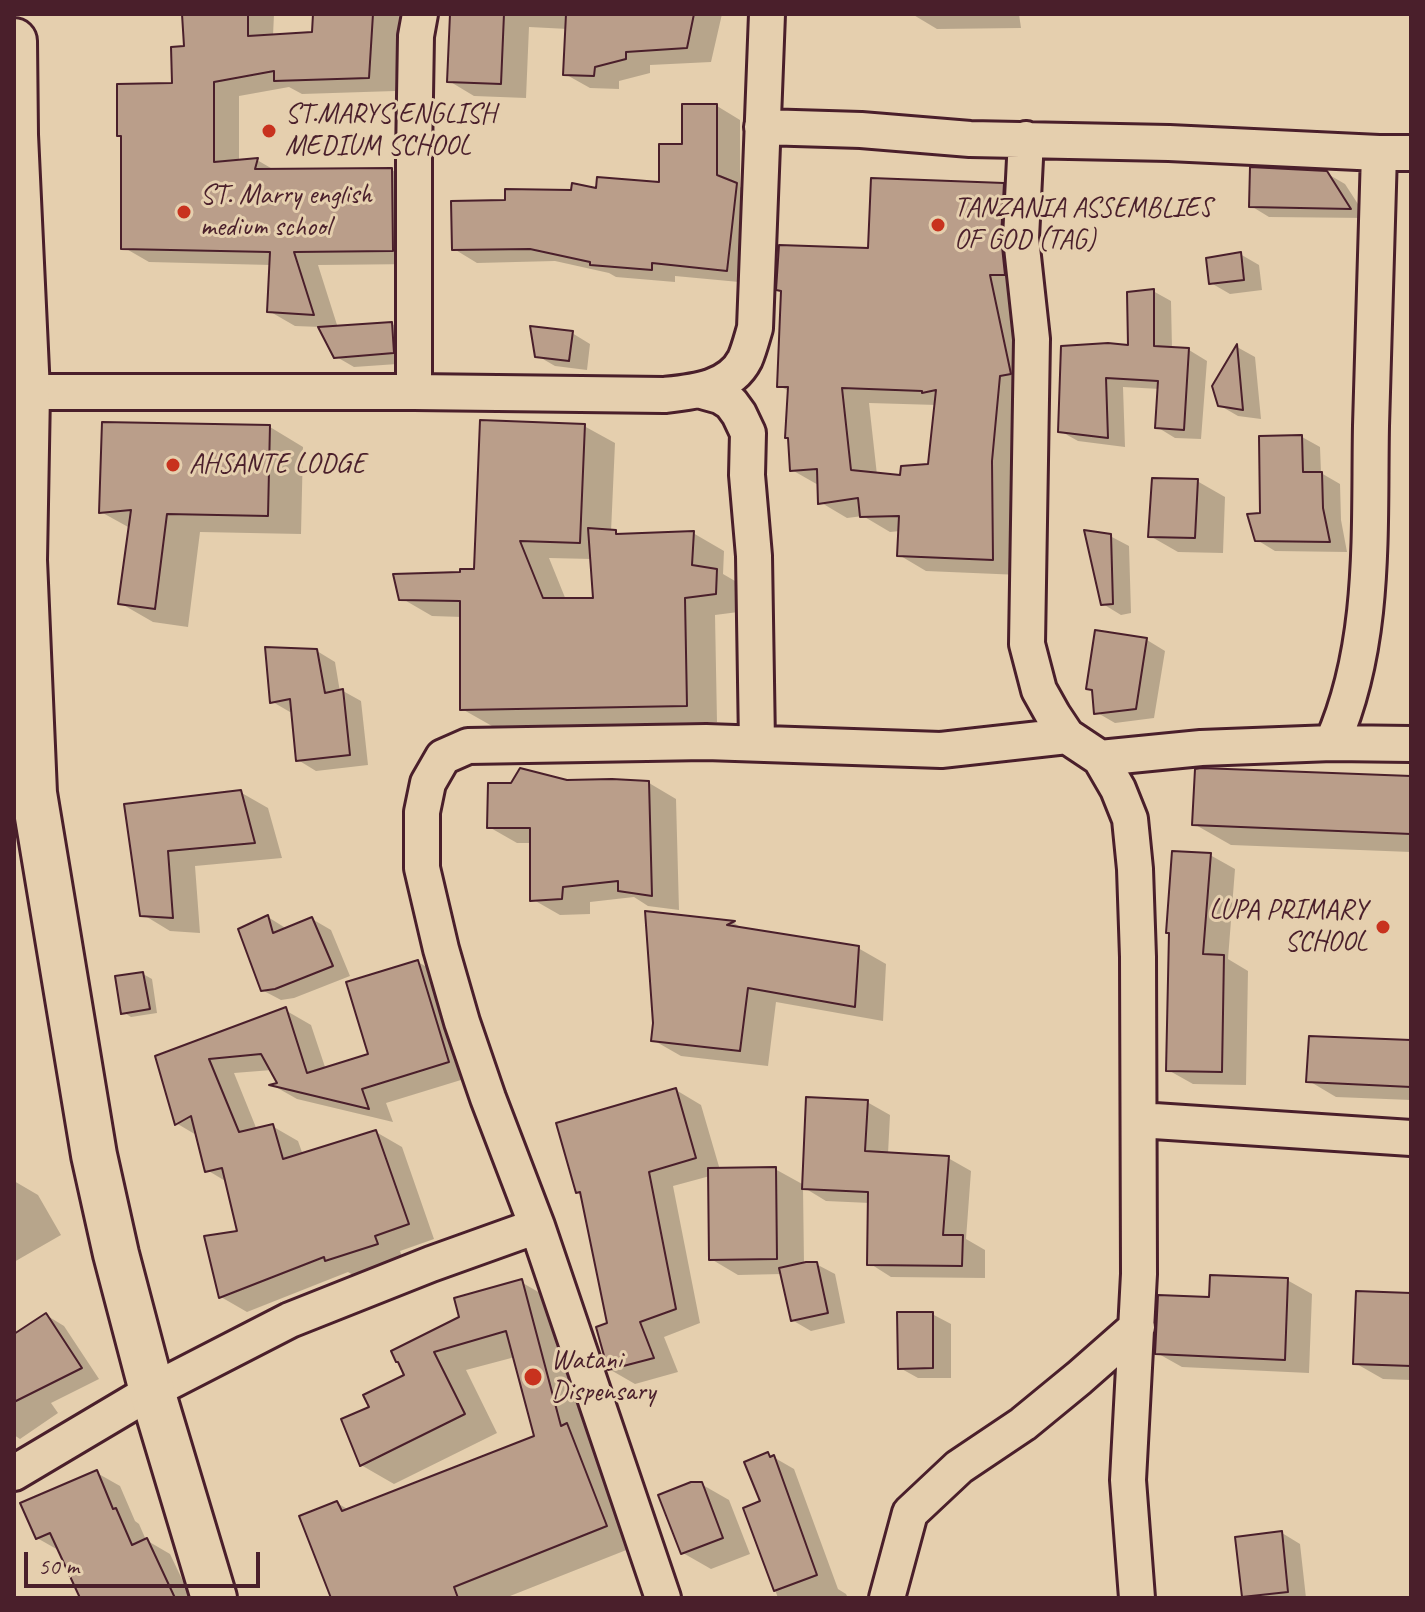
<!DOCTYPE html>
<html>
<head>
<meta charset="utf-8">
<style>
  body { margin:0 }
  #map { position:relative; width:1425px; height:1612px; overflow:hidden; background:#e5cfae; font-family:Caveat,sans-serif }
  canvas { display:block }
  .frame { position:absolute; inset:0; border:16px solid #4a1f2b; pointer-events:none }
  .scale { position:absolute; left:24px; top:1552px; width:236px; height:36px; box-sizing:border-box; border:4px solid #4a1f2b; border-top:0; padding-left:10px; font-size:24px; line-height:28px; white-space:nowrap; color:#4a1f2b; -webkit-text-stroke:6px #e5cfae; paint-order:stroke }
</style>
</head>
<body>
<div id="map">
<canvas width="1425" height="1612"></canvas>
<div class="frame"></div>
<div class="scale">50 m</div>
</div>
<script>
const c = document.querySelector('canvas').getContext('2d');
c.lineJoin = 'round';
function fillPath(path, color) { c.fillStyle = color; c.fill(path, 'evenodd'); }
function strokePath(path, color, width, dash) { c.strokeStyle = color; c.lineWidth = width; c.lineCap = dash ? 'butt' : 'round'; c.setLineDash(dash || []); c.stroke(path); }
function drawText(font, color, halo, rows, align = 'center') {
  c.font = font + ' Caveat,sans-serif'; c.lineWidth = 6; c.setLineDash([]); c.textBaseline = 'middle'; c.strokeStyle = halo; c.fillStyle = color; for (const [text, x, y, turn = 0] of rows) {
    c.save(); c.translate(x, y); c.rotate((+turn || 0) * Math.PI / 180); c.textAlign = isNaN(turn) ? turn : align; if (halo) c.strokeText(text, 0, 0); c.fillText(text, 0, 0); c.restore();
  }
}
fillPath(new Path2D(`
  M184,14H274L273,36L314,33L315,14H396L399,16L395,91L302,94L289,87L239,96V162L257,160L276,171L392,170L417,185L418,264L318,265L338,328L392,324L410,334L412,363L354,367L335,356L320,327L295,326L269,311L271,265L149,262L123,247L186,48Z
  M452,14H722L711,62L650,65V73L619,81V89L590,88L565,74L568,29L529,27L526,98L474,96L449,81Z
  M912,14H1019L1021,28L937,29Z
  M717,106L740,120V187L760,198L750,283L675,276V282L616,277L609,273L555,261L477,263L454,249L507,202L661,184L684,146Z
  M1326,173L1345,184L1367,218L1269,217L1251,206Z
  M1003,185L1031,201L1020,575L926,571L899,555L900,531L890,532L863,516L847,518L820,502V486L792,470L789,391L779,386L870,250ZM869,403L937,405L930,466L902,477L877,475Z
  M1240,254L1259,265L1262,290L1230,294L1211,283Z
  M1153,291L1171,301L1172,349L1189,350L1207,361L1201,439L1175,438L1157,427L1160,389L1123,387L1125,447L1078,441L1060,431L1130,347Z
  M572,333L590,344L587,370L555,366L536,355Z
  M1237,347L1255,357L1261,419L1238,416L1219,405L1214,386Z
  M584,426L615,443L611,532L623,536L693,533L724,551L723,574L747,588L746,611L715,615L717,722L492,726L462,709V617L432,616L401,598L476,571ZM549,558L592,559L595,600H566Z
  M270,427L303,447L301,534L200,532L188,627L153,622L120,603L130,528L101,512Z
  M1302,437L1320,447L1321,473L1340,484L1341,520L1347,552L1275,551L1257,540L1262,515Z
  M1197,481L1225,497L1223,553L1178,552L1150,536Z
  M1110,536L1129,546L1131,613L1121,615L1103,604Z
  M1097,632L1147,640L1165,651L1154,718L1115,723L1096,712L1094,692L1088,688Z
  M317,651L335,662L340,692L343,691L361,701L368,765L316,771L298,760L293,711L290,712L271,701Z
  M1411,779V852L1231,845L1194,824Z
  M567,782L649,783L676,799L679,910L648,906L634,897L590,902V914L560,915L532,899V843H517L489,827L512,785Z
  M240,792L268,808L282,858L195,866L200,933L170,931L142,914L127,806Z
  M1210,855L1235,869L1228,959L1248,971L1246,1085L1193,1084L1168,1070Z
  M647,913L734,923L747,931L858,948L886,964L883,1021L776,1002L768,1066L681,1056L653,1040L655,1023Z
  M268,917L287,929L312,919L331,930L350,976L294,998L281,1000L262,990Z
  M418,962L444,977L474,1076L386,1103L393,1122L297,1099L274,1086L280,1084L272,1070L234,1073L257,1130L272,1126L298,1141L303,1155L376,1132L402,1147L434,1239L400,1251L403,1259L353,1275L348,1272L247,1312L221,1297L240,1233L227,1182L207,1170L198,1136L176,1123L157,1057L285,1010L311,1025L326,1070L370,1056Z
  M143,974L152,979L157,1013L131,1017L123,1012Z
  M1411,1042V1100L1336,1097L1309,1081Z
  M676,1090L701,1105L720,1170L775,1169L804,1185L867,1102L890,1115L888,1154L948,1158L971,1171L966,1239L985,1250V1278L891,1277L869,1263L870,1203L826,1201L803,1187L804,1264H816L835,1274L845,1323L811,1331L792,1320L782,1274L738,1275L711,1259L710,1176L673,1186L700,1323L664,1337L678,1372L635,1384L609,1369V1325L583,1195L578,1192Z
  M14,1181L38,1195L61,1235L14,1262Z
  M1287,1280L1312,1294L1309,1373L1182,1367L1157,1353L1211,1299Z
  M521,1282L554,1301L639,1545L505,1598H333L337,1503L349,1510L536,1437L515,1357L466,1370L497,1433L394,1484L361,1465L372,1408L407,1376L462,1318Z
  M1411,1295V1380L1383,1379L1355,1363Z
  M932,1314L951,1324V1378H918L900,1368Z
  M46,1315L64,1326L99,1379L51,1403L58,1413L20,1439L14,1435V1336Z
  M768,1454L794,1469L838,1589L846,1594L848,1598H778L746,1509L762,1502Z
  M97,1473L120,1486L135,1521L139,1524L146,1540L170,1554L191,1598H83L60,1551L37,1538Z
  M701,1484L729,1500L750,1554L711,1569L683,1553Z
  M1282,1533L1300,1544L1306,1598H1247L1244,1596Z`), '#0003');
const building = new Path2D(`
  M182,14H248V36L312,32L313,14H373L369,78L274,81V71L214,82V162L258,158L255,169L392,168L393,251L294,252L314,315L267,312L270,252L121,249V136H117V84L172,83L171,47L184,46Z
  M450,14H504L501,84L447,82Z
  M566,14H694L687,48L626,52V59L595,67L594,76L563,75Z
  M682,104H717V175L737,183L727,271L652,263V270L590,265V262L530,249L452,250L451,201L505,200V189L571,190L572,183L596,188L597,177L659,182V144H682Z
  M1250,167L1327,171L1351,209L1249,207Z
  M871,178L1004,183L1001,237L1005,275H990L1011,374L1000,376L992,461L993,560L897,556L899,516L860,517L858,498L818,504L817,469L790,471L788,438H785L788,387H777L781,291L776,290L779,245L868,248ZM842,388L922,391V393L936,390L928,464L901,466L900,475L851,470Z
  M1241,252L1244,280L1209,284L1206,258Z
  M1154,289V346L1189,348L1184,430L1155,428L1158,381L1106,378L1108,438L1058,432L1061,346L1108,343L1128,345L1127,292Z
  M392,322L394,353L334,358L318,327Z
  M530,326L573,331L569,361L535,357Z
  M1237,344L1243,410L1218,406L1212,386Z
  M480,420L585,424L580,543L520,541L543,598H593L588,528L616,530V534L694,531L692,565L717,569L716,594L685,598L687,706L460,710V601L399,600L393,574L460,572V569H474Z
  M102,422L270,425L268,516L167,514L155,609L118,604L131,510L99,513Z
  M1302,435L1303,472H1322L1323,508L1330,542L1255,541L1247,514L1260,513L1259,436Z
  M1152,478L1198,479L1195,538L1148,537Z
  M1084,530L1111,534L1113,604L1101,605Z
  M1095,630L1147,638L1136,709L1094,714L1092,690L1086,689Z
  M265,647L317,649L325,693L343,689L350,755L296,761L290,699L270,703Z
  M520,768L567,780L612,779L649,781L652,896L618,891V881L563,887L562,899L530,901V828H487L488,783H511Z
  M1201,768L1411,776V834L1192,825L1195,769Z
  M241,790L255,843L168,851L173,918L140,916L124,804Z
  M1172,851L1211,853L1203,954L1224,955L1222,1072L1166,1071L1169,933H1166Z
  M645,911L735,921L727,925L859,946L855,1007L748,988L740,1051L651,1041L653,1023Z
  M268,915L273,933L312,917L333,966L275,989L261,991L238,929Z
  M418,960L449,1062L362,1089L369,1109L269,1085L277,1083L261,1054L209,1059L239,1132L273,1124L283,1159L376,1130L409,1224L375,1236L378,1244L325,1261L324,1257L219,1298L204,1236L237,1231L222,1168L205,1172L191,1116L175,1125L155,1056L286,1007L307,1073L368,1054L346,982Z
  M143,972L150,1009L121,1014L115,976Z
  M1309,1036L1411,1040V1087L1306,1082Z
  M676,1088L696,1158L649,1172L676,1309L640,1322L654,1358L608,1370L596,1327L607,1323L580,1192L576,1193L556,1123Z
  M806,1097L868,1100L865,1151L949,1156L943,1235H963L962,1266L867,1265L868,1192L802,1189Z
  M776,1167L777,1259L709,1260L708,1168Z
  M806,1262H817L828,1313L791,1321L779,1268Z
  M1210,1275L1288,1278L1285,1360L1155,1354L1158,1295L1209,1297Z
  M522,1279L561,1426L567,1423L607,1526L454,1587L458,1598H331L299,1516L337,1501L342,1511L534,1436L506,1331L434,1352L465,1414L360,1466L341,1419L369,1407L363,1395L404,1375L398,1362H396L391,1351L459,1317L454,1298Z
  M1356,1291L1411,1293V1366L1353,1364Z
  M897,1312H933V1368L898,1369Z
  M46,1313L82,1368L14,1402V1334Z
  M768,1452L770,1457L774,1455L817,1575L774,1591L743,1508L760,1501L744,1462Z
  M97,1470L113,1509L116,1508L132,1545L147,1538L175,1598H80L50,1533L36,1539L20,1503Z
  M691,1482H702L723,1538L681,1554L658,1495Z
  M1282,1531L1288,1592L1242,1597L1235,1537Z`);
fillPath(building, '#ba9e8a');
strokePath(building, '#4a1f2b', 2);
const minor = new Path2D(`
  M762,127L861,130L970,139L1169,143L1379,153H1411
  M1026,139L1021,238L1032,339L1027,644L1039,690L1053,715L1067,736L1100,758L1118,789L1130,819L1135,869L1138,957L1139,1274L1128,1480L1137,1598
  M702,391L720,396L731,403L739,414L748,433L747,475L754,556L757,743
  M27,392H414L664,395C693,392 730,389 745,359C749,350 752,338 755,328L767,14
  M414,392V156L416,36L420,14
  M1332,743C1376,644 1369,532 1371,426C1373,335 1376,244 1379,153
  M1100,758L1201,748L1332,743L1411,744
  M1139,1120L1411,1138
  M14,1473L152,1391L290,1320L431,1264L537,1226
  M663,1598L537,1226L488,1098L462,1022L441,949L422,868V812L428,783L443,757L468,746L706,742L941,750L1067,736
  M887,1598L910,1513L959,1467L1023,1424L1079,1378L1137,1327`);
const secondary = new Path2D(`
  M14,41L15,135L27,392L24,560L34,793L94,1155L116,1254L152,1391L214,1598`);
strokePath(minor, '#4a1f2b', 40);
strokePath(secondary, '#4a1f2b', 50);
strokePath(minor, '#e5cfae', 34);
strokePath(secondary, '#e5cfae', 44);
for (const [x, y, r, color] of [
  [269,131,8,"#c8321e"],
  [184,212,8,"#c8321e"],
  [938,225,8,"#c8321e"],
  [173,465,8,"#c8321e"],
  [1383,927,8,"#c8321e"],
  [533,1377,10,"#c8321e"]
]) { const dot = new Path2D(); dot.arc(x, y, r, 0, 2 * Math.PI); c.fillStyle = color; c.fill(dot); strokePath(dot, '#e5cfae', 3); }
drawText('28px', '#4a1f2b', '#e5cfae', [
  ["ST.MARYS ENGLISH",285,115],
  ["MEDIUM SCHOOL",285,147],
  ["ST. Marry english",200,196],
  ["medium school",200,228],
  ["TANZANIA ASSEMBLIES",954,209],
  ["OF GOD (TAG)",954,241],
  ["AHSANTE LODGE",189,465],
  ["LUPA PRIMARY",1367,911,"right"],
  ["SCHOOL",1367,943,"right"],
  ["Watani",551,1361],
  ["Dispensary",551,1393]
], 'left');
</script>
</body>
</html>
